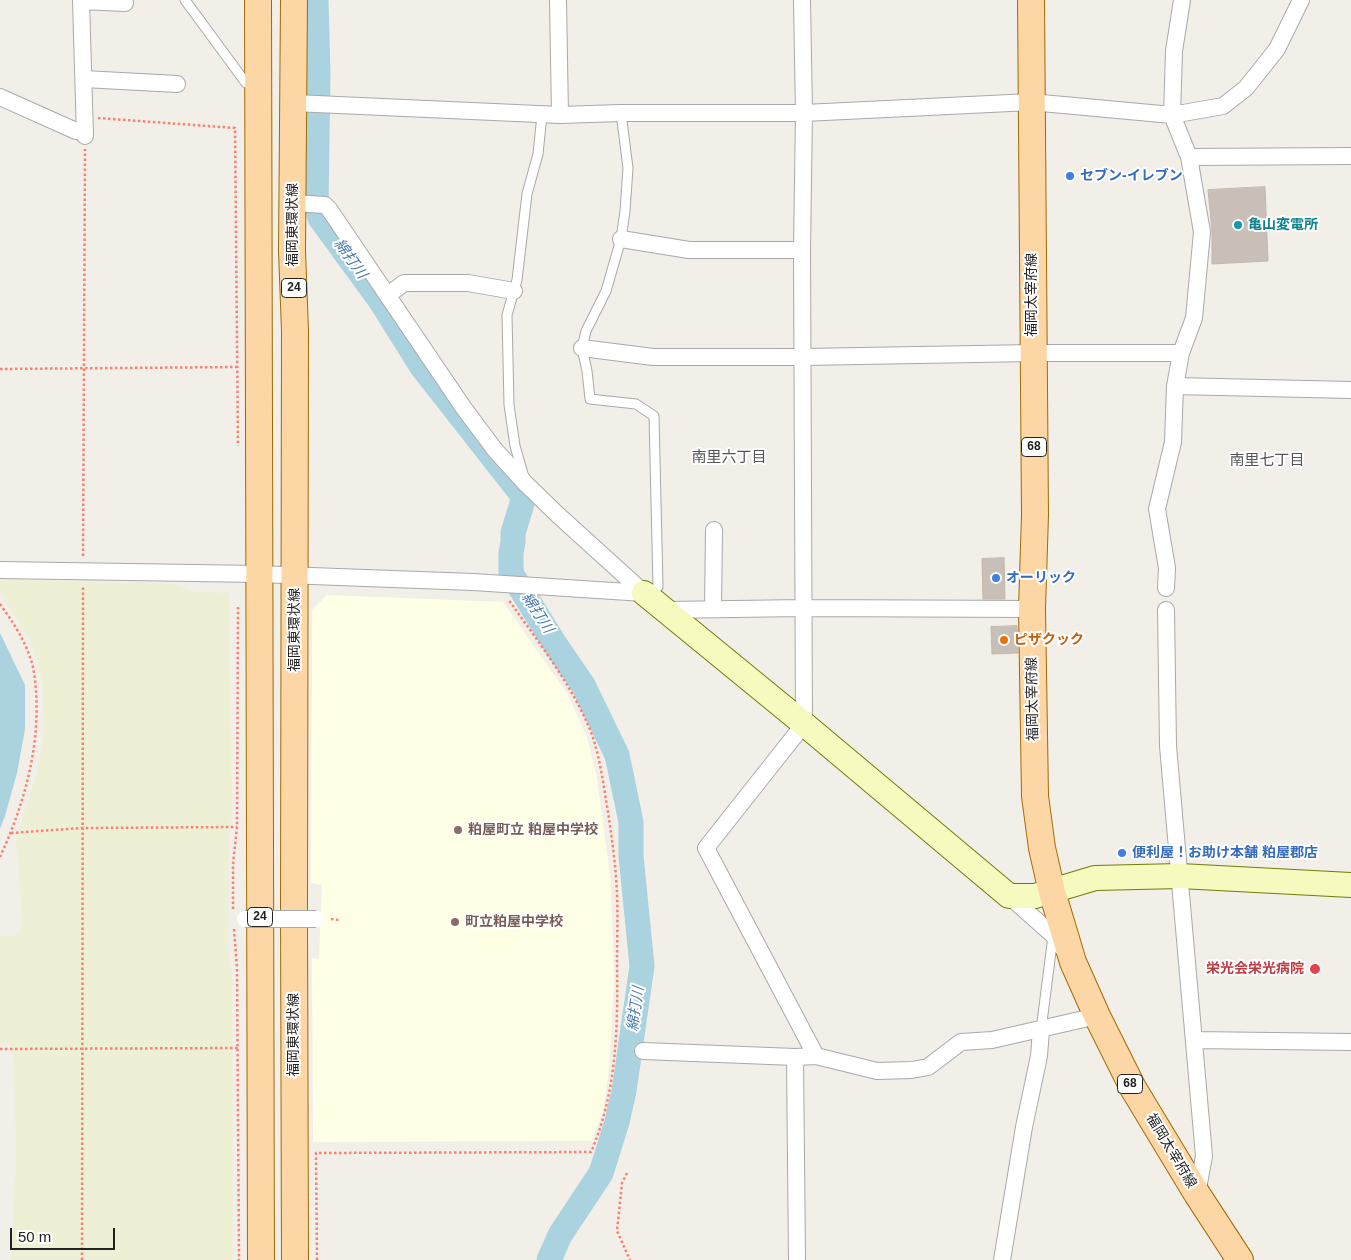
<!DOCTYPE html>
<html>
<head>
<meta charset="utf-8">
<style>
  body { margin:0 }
  #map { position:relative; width:1351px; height:1260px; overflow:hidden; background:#f2efe9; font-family:Helvetica,sans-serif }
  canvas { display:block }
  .scale { position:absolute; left:10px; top:1228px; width:105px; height:22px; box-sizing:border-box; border:2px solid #222; border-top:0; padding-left:6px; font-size:15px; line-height:18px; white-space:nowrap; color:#222; -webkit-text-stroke:4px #fff; paint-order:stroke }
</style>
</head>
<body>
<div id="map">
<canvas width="1351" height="1260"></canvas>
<div class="scale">50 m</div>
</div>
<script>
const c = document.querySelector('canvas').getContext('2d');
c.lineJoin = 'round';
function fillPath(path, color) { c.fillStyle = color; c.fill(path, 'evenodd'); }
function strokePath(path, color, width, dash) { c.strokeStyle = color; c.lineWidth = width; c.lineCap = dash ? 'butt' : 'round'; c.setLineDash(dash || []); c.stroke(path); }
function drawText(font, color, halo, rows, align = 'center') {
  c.font = font + ' Helvetica,"Noto Sans JP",sans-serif'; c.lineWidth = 4; c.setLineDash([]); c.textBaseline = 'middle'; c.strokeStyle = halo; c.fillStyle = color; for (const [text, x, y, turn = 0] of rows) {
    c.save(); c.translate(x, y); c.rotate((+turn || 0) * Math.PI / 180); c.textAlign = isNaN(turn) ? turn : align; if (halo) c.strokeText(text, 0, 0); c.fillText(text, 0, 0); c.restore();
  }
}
fillPath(new Path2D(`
  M327,595L503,602L567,693L587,737L597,778L611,883L614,982L609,1069L603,1111L592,1141L313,1142L312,958L319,959L322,885L311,883L312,610Z`), '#ffffe5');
fillPath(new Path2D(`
  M2,579L175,584L194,592L229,593L232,816L229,837L228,944L232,975L233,1260H11L16,1160L14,1058L9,1044H0V937L16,935L23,924L16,840L37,771L44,732L42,681L30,640L0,592V581Z`), '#eef0d5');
fillPath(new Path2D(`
  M0,633L25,685V729L17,773L5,816L0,829Z`), '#aad3df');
strokePath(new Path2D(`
  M316,0L318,75L316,203L320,218L382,303L422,367L524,497L513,533V542L511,553V573L555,644L583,685L617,755L631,822V856L642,966L624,1091L617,1122L601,1173L560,1235L549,1260`), '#aad3df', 25);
const building = new Path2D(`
  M1265,187L1268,261L1212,264V231L1208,190Z
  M1004,558L1005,599H983L982,559Z
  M1017,626L1018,653L992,654L991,627Z`);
fillPath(building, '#c7bfb8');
strokePath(building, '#c4b6ab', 1);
const lane = new Path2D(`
  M185,0L246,83
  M621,113L628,168L625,211L621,239L606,291L586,331L582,348L587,371L590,399L636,404L654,416L658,587L646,593
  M524,477L515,446L509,405L507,315L517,280L527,194L538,154L542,115
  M1041,1030L1053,936`);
const street = new Path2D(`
  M81,0L85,136
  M558,0L560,115
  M802,0L804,113L802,250L804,724L706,848L816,1056
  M81,1L125,3
  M84,79L177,84
  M0,97L76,131H85
  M294,103L560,115L621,113H804L1031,102L1172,115L1223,106L1246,88L1277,49L1301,0
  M1189,157L1351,156
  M293,203L325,205L329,209L463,407L495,450L526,484L558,515L644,593
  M621,239L689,250H802
  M388,295L404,283H468L514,291
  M582,348L653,357H803L1033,353H1181
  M1175,386L1351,390
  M0,570L258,574L473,582L644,593
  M1166,588L1167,568L1157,509L1173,442L1175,386L1181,353L1194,318L1202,232L1189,157L1172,115L1174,51L1182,0
  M713,609L714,530
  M665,610L803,608L1032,609
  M1166,610L1168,746L1204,1156L1197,1194
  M1009,896L1053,935L1064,950
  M1194,1040L1351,1042
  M643,1051L795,1057L816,1056L877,1071L912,1070L928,1067L961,1042L992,1040L1097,1016
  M795,1057L797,1260
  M1002,1260L1024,1127L1039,1056L1041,1030`);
const secondary = new Path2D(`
  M644,593L804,724L1009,896H1035L1095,878L1180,876L1351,885`);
const primary = new Path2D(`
  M258,0L261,1260
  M294,0L292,251L295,331L294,905L295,1260
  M1031,0L1035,515L1032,609L1035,796L1042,848L1052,892L1073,962L1097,1016L1133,1088L1197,1194L1240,1260`);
strokePath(lane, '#a9a9a9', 11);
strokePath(street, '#a9a9a9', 18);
strokePath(secondary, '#707d05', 26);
strokePath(primary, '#a06b00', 28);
strokePath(new Path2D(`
  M98,118L235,128L238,446
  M0,369L238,367
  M83,556L85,149
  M0,604C12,621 23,637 30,657C34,667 35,680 36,691C40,748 24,805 0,857
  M11,833L82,828L237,827
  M233,909V864L237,827L238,607
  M331,919L339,920
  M234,929L237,968L239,1260
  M0,1049L238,1048
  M627,1173L622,1183L617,1231L630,1260
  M82,1260L83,587
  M317,1260L316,1153L591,1152C617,1092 618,1027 617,962C617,940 618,917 617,894C616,867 612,839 608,812C603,783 600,754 589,727C569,681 537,640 508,599`), '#fa8072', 2.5, [2.5, 2.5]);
strokePath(lane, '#fff', 9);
strokePath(street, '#fff', 16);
strokePath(secondary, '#f7fabf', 24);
strokePath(primary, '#fcd6a4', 26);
const streetBridge = new Path2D(`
  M245,919H316`);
strokePath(streetBridge, '#a9a9a9', 18, []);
strokePath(streetBridge, '#fff', 16);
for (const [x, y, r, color] of [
  [1070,176,5,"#3f7fe0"],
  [1238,225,5,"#0f9aa8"],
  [996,578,5,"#3f7fe0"],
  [1004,640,5,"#e8710a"],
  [458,830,5,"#8d6e63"],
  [1122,853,5,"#3f7fe0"],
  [455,922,5,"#8d6e63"],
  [1315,969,6,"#e0444e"]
]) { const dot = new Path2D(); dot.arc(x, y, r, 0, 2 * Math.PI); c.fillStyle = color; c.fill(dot); strokePath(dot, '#fff', 2); }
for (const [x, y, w] of [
  [294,288,25],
  [1034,447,25],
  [260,917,25],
  [1130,1084,25]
]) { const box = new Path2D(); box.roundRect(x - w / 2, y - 9.5, w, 19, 4); c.fillStyle = '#fff'; c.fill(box); strokePath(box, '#222', 1); }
drawText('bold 12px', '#222', null, [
  ["24",294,288],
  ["68",1034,447],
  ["24",260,917],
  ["68",1130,1084]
]);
drawText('bold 14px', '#366cbe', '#fff', [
  ["セブン-イレブン",1080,176],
  ["オーリック",1006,578],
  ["便利屋！お助け本舗 粕屋郡店",1132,853]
], 'left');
drawText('14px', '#222', '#fff', [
  ["福岡東環状線",293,225,-90],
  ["福岡太宰府線",1032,295,-90],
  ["福岡東環状線",295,630,-90],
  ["福岡太宰府線",1033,699,-91],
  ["福岡東環状線",294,1035,-90],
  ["福岡太宰府線",1171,1151,59]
]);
drawText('bold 14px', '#0d838f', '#fff', [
  ["亀山変電所",1248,225]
], 'left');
drawText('bold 14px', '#c56008', '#fff', [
  ["ピザクック",1014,640]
], 'left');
drawText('bold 14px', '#785e54', '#fff', [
  ["粕屋町立 粕屋中学校",468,830],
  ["町立粕屋中学校",465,922]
], 'left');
drawText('bold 14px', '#be3a42', '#fff', [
  ["栄光会栄光病院",1304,969]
], 'right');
drawText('italic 15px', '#4a7aab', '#fff', [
  ["綿打川",350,259,54],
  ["綿打川",537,613,57],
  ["綿打川",636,1009,-82]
]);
drawText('15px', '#555', '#fff', [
  ["南里六丁目",729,458],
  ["南里七丁目",1267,461]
]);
</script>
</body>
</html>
